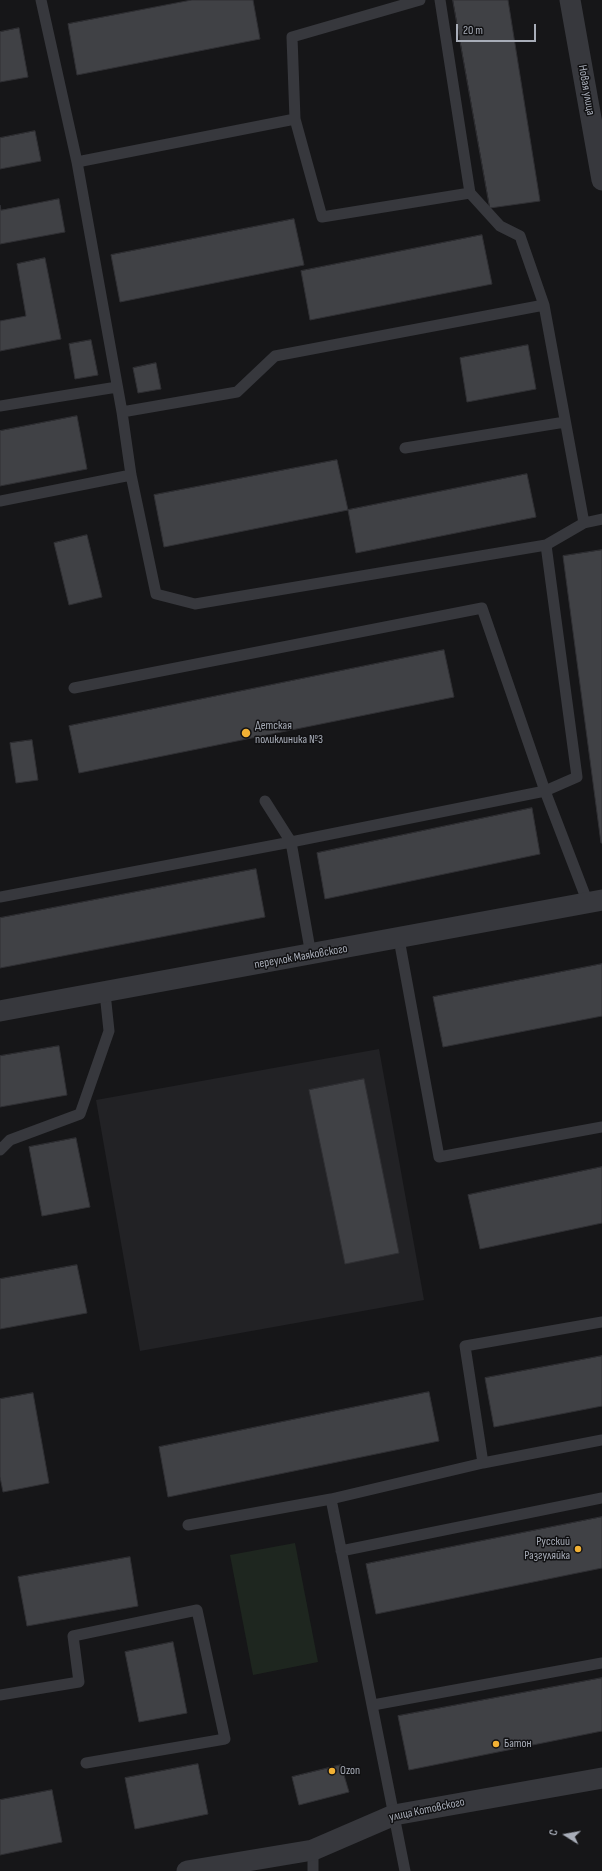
<!DOCTYPE html>
<html>
<head>
<meta charset="utf-8">
<style>
  body { margin:0 }
  #map { position:relative; width:602px; height:1871px; overflow:hidden; background:#161618; font-family:"Sofia Sans Condensed",sans-serif }
  canvas { display:block }
  .north { position:absolute; left:546px; top:1815px; width:40px; height:40px; -webkit-text-stroke:3px #111113; paint-order:stroke; rotate:281deg; font-size:11px; font-weight:700; line-height:16px; text-align:center; color:#a8adb8 }
  .north::after { content:''; display:block; margin:auto; width:14px; height:18px; background:#a8adb8; clip-path:polygon(50% 0,100% 100%,50% 72%,0 100%) }
  .scale { position:absolute; left:456px; top:24px; width:80px; height:18px; box-sizing:border-box; border:2px solid #a8adb8; border-top:0; padding-left:5px; font-size:12px; line-height:14px; white-space:nowrap; color:#a8adb8; -webkit-text-stroke:3px #111113; paint-order:stroke }
</style>
</head>
<body>
<div id="map">
<canvas width="602" height="1871"></canvas>
<div class="north">С</div>
<div class="scale">20 m</div>
</div>
<script>
const c = document.querySelector('canvas').getContext('2d');
c.lineJoin = 'round';
function fillPath(path, color) { c.fillStyle = color; c.fill(path, 'evenodd'); }
function strokePath(path, color, width, dash) { c.strokeStyle = color; c.lineWidth = width; c.lineCap = dash ? 'butt' : 'round'; c.setLineDash(dash || []); c.stroke(path); }
function drawText(font, color, halo, rows, align = 'center') {
  c.font = font + ' "Sofia Sans Condensed",sans-serif'; c.lineWidth = 3; c.setLineDash([]); c.textBaseline = 'middle'; c.strokeStyle = halo; c.fillStyle = color; for (const [text, x, y, turn = 0] of rows) {
    c.save(); c.translate(x, y); c.rotate((+turn || 0) * Math.PI / 180); c.textAlign = isNaN(turn) ? turn : align; if (halo) c.strokeText(text, 0, 0); c.fillText(text, 0, 0); c.restore();
  }
}
fillPath(new Path2D(`
  M379,1049L424,1300L140,1351L96,1100Z`), '#222225');
fillPath(new Path2D(`
  M295,1543L318,1662L253,1675L230,1555Z`), '#1e261f');
const building = new Path2D(`
  M192,0H253L260,39L77,75L68,24Z
  M453,0H508L540,201L490,208Z
  M19,28L28,77L0,82V32Z
  M35,131L41,161L0,169V138Z
  M59,199L65,232L0,244V205L1,210Z
  M294,219L304,265L120,302L111,255Z
  M482,235L492,284L310,320L301,271Z
  M45,258L61,339L0,351V321L26,316L17,264Z
  M91,340L98,375L75,379L69,344Z
  M528,345L536,389L467,402L460,358Z
  M156,363L161,389L138,393L133,368Z
  M77,416L87,469L0,486V431Z
  M337,460L348,510L164,547L154,495Z
  M527,474L536,517L356,553L348,510Z
  M87,535L102,597L69,605L54,543Z
  M602,550V843H601L563,556Z
  M444,650L454,697L79,773L69,726Z
  M32,740L38,780L16,783L10,743Z
  M532,808L540,854L325,899L317,853Z
  M256,869L265,917L0,968V918Z
  M602,964V1016L443,1047L433,997Z
  M59,1046L67,1095L0,1107V1056Z
  M364,1079L399,1253L345,1264L309,1090Z
  M76,1138L90,1207L42,1216L29,1147Z
  M602,1167V1223L480,1249L468,1195Z
  M77,1265L87,1313L0,1329V1279Z
  M602,1356V1406L494,1427L485,1378Z
  M429,1392L439,1441L168,1497L159,1447Z
  M33,1393L49,1483L3,1492L0,1477V1399Z
  M602,1517V1568L376,1614L366,1564Z
  M130,1557L138,1606L27,1626L18,1577Z
  M173,1642L187,1713L139,1722L125,1652Z
  M602,1678V1731L409,1770L398,1716Z
  M198,1764L208,1814L135,1829L125,1778Z
  M341,1765L349,1792L299,1805L292,1777Z
  M52,1790L62,1842L0,1855V1800Z`);
fillPath(building, '#404145');
strokePath(building, '#303034', 1);
strokePath(new Path2D(`
  M41,0L77,162L122,412L131,475L156,594L195,604L546,545
  M420,0L292,37L295,119L322,217L470,193L440,0
  M77,162L295,119
  M544,305L584,523
  M0,406L117,387
  M122,412L237,392L275,356L544,305L520,236L500,226L470,193
  M405,448L565,422
  M0,501L131,475
  M74,688L482,608L545,791L588,903
  M265,801L291,842L311,955
  M0,897L291,842L545,791L577,777L546,545L584,523L602,519
  M399,939L439,1157L602,1127
  M0,1150L10,1140L80,1114L109,1031L105,993
  M483,1463L602,1440
  M188,1525L331,1499
  M341,1551L602,1498
  M0,1695L79,1682L73,1636L197,1610L225,1739L86,1763
  M373,1705L602,1663
  M313,1850V1871
  M405,1871L331,1499L483,1463L465,1346L602,1322`), '#37383d', 11);
strokePath(new Path2D(`
  M570,0L602,180
  M0,1011L602,900
  M187,1871L313,1850L394,1815L602,1778`), '#37383d', 21);
for (const [x, y, r, color] of [
  [246,733,5,"#f2b134"],
  [578,1549,4,"#f2b134"],
  [496,1744,4,"#f2b134"],
  [332,1771,4,"#f2b134"]
]) { const dot = new Path2D(); dot.arc(x, y, r, 0, 2 * Math.PI); c.fillStyle = color; c.fill(dot); strokePath(dot, '#111113', 1.5); }
drawText('12px', '#a8adb8', '#111113', [
  ["Новая улица",586,90,80],
  ["переулок Маяковского",301,957,-10],
  ["улица Котовского",427,1810,-12]
]);
drawText('12px', '#a8adb8', '#111113', [
  ["Детская",255,726],
  ["поликлиника №3",255,740],
  ["Русский",570,1542,"right"],
  ["Разгуляйка",570,1556,"right"],
  ["Батон",504,1744],
  ["Ozon",340,1771]
], 'left');
</script>
</body>
</html>
